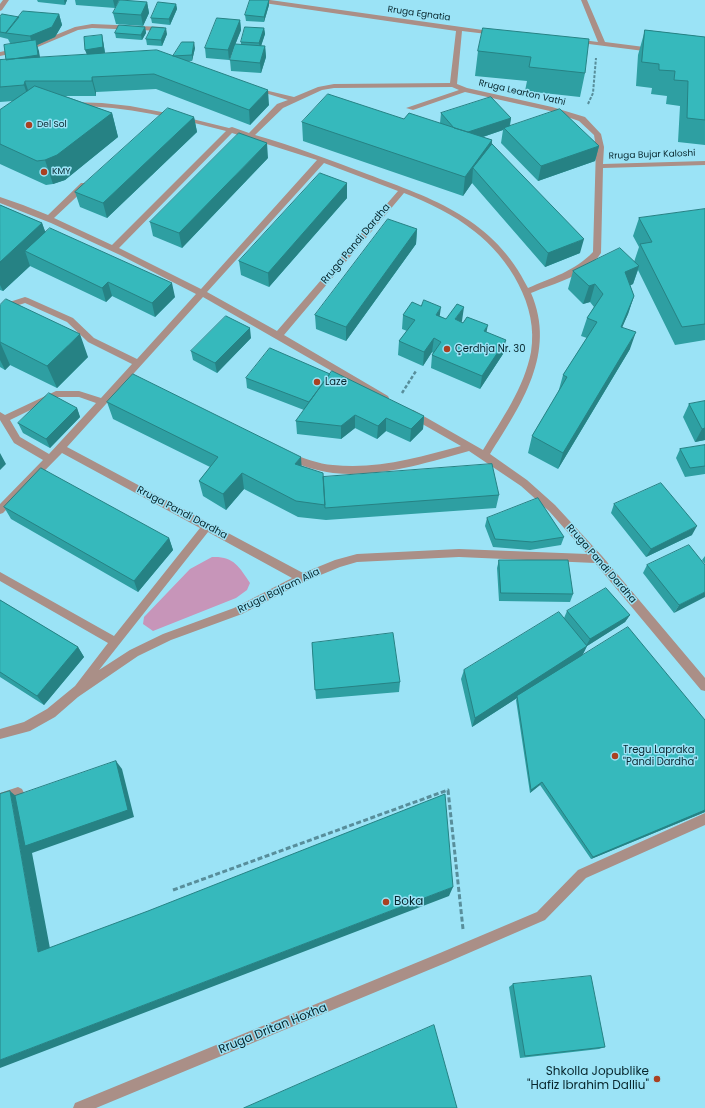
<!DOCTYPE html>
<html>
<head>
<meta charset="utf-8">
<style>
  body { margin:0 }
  canvas { display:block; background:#9be3f6 }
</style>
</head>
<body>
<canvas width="705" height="1108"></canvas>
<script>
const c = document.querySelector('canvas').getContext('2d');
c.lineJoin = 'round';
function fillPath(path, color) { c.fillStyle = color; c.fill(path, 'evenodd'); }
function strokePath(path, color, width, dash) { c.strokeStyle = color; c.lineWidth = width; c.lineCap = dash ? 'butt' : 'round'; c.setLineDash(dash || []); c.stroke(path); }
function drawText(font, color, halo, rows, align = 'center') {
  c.font = font + ' Poppins,sans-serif'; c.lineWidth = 3; c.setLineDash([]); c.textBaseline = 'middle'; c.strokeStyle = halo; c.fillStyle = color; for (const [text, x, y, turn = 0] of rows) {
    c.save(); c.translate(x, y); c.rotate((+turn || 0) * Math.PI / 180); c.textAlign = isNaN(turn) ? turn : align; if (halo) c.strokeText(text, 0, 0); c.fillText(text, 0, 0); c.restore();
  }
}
fillPath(new Path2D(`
  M212,557C233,556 239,566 250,583L247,590L236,598L153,631L143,624L144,617L190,569Z`), '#c795b9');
strokePath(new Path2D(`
  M588,104L593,93L596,58`), '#588e9b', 2, [3, 1.5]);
strokePath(new Path2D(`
  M402,393L416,371`), '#588e9b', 2.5, [3.5, 2]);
strokePath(new Path2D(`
  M173,890L448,790L463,929`), '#588e9b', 3, [5, 2.5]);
fillPath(new Path2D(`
  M3,0H9L2,10L0,11V4Z
  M254,0H270L497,32L498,33L495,35L462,31L457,84L467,88L552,107L585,117L601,134L604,147L603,164L705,161V165L603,168L601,253C586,276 555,283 531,293C557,353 521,405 490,454L527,480L555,505L602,556L705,678V691L701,690L595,563L459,557L357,562L340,567L306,581L242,614L171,640L138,656L78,697L55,717L30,731L0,739V729L24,722L47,709L75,686L108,643L0,581V572L114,636L200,528L62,453L3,513L0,514V504L43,460L14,443L0,420V412L5,415L56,391H79L101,398L132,364L88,342L67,322L25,303L0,311V305L25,297L28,298L73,318L94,338L137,359L196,294L120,255L51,223L0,203V197L23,205L48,215L81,183H87V187L54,218L112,245L226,131C176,118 126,106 74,106L70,104L71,102L102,103L130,106L172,114L229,128L232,127L249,133L277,104L288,100L252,89V87L294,97L318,87L334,84L450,83L456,31L257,2ZM452,87L459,90L406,108L413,110L465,92L550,111L579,121L594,135L596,147L593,252C575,271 551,278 528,288C494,219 434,199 367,174C330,160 294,146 255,135L283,108L322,90L334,88ZM232,133L317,160L201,289L119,248ZM324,163L398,191L277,331L207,292ZM404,193C429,203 453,214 474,231C509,258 539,306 531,352C524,388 502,419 483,450L413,410L410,411L408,414L410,417L461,446C420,457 376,470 333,465C318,464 304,458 289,453L284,457L286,460C301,465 316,471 333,473C379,478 426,463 469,451L521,486L549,511L587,554L459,549L357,554L335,560L303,573L67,447L203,297L382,400H388L389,398L388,396L284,335ZM57,397H79L96,403L49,454L20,437L10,420ZM208,532L292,578L234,608L163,634L130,650L99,670Z
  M581,0H587L605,42L652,48L655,50L652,52L573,42L572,41L575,39L598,42Z
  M92,24L163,27L166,29L163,31L92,28L78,30L33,49L0,56V52L29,46L75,27Z
  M18,787L22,789L24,793L22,797L0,805V793Z
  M705,813V825L586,878L545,920L448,962L96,1108H73L75,1103L440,953L537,912L578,870Z`), '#aa8f87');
fillPath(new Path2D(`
  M37,0H67L65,5L38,2Z
  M75,0H119L115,8L76,5Z
  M269,0V5L264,22L246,21L245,15Z
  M147,2L149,13L143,26L116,24L113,13Z
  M176,4L177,9L170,25L152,23L151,18Z
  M59,14L62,25L55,37L37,45L40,58L87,55L103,40L105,53L92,54L173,56L195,48L192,61H187L269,105L250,125L156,89L96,92V96H65L112,113L118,137L65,180L53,184L46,185L0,164V110L13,101L0,102V60H6L14,44L10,43L8,39L0,37V17H19Z
  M240,20L241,30L229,60L206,58L205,48Z
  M145,27L146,33L142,40L116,38L115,33Z
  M264,28L265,34L261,46H265L266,57L261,73L231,71L230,60L241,45V42Z
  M483,28L585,73L580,97L525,91L527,81L475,76L478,51Z
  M645,30L705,37V145L678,142L680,106L666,104L667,96L651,94L652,88L636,86L638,55Z
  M167,34L162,46L147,45L146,39Z
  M441,113L511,118L510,126L599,146L595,161L538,181L501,143L503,130L483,137L492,140V144L580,253L545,267L472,183L463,196L303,141L302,122L404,119L440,123Z
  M194,117L197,132L107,218L80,207L75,192Z
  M268,158L182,248L153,236L150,222Z
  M347,183V198L269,287L241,275L239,261Z
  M0,205L42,223L45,232L175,297L155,317L112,296L106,302L30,266L3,291L0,290Z
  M705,209V340L675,345L638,270L633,284L630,285L634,296L628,314L622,327L630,349L558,469L528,453L532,436L558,393L563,375L587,338L581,336L587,318L594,307L590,302L583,304L568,289L573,271L634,262L639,247L633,236L639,218Z
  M417,229L416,244L346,341L316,329L315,315Z
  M0,305L88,357L57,388L10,365L5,370L0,367Z
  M403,315L440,316L446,319L462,321L461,322L486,332L503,354L480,389L431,368L432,355L433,353L432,352L423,366L398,355L399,341L407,331L402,329Z
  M251,338L217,373L193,360L191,351Z
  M246,378L424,416L423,429L410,442L386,431L377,439L355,428L341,439L297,434L296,421L304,410L247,388Z
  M705,401V440L695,442L683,417L689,404Z
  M107,402L302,466L323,477L499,495L496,508L326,520L298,517L244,489L226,510L203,496L199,481L210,467L113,419Z
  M77,408L80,417L50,448L23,433L18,423Z
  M705,445V474L685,477L676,458L680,449Z
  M614,504L692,535L646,557L611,513Z
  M4,507L169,538L173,550L138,592L11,519Z
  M487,518L564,537L561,545L530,550L493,547L485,526Z
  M705,556V564L702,560Z
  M499,560L573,594L570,602L499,601L497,568Z
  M647,565H705L674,613L643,573Z
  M0,600L78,647L84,657L44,705L0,677Z
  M567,611L630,615L625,622L587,646L582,656L705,720V812L591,859L540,785L530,793L516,700L517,698L472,727L461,679L464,670L564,618Z
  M312,643L400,682L399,692L316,699Z
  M513,984L605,1047L599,1049L520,1058L509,987Z`), '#2e9fa2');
fillPath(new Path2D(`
  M64,0H67L65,5Z
  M113,0H119L115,8Z
  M269,0V5L264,22V17Z
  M147,2L149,13L143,26L141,15Z
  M176,4L177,9L170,25L169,19Z
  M59,14L62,25L55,37L37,45L39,51L41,65L6,60L33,47L30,36Z
  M240,20L241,30L229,60L228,50Z
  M145,27L146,33L142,40L141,35Z
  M166,28L167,34L162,46L161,40Z
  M264,28L265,34L260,49L259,43Z
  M102,35L105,53L87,55L85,50Z
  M194,42L195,48L192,61V55Z
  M265,46L266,57L261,73L260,63Z
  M92,77L96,92V96L92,81Z
  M25,81L30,96L29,100L24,85Z
  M268,90L269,105L250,125L249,110Z
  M112,113L118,137L65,180L53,184L45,160Z
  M194,117L197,132L107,218L103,203Z
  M511,118L509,128H504L503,130L459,145L460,134Z
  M492,140L490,159L473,168L472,183L463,196L465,177Z
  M267,143L268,158L182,248L179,233Z
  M599,146L595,161L538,181L541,166Z
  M347,183V198L269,287L268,273Z
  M42,223L51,247L25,251L30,266L3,291L0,285V262Z
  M417,229L416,244L346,341V327Z
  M584,239L580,253L545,267L548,253Z
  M639,266L633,284L619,291L625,272Z
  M108,282L112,296L106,302L102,288Z
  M172,283L175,297L155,317L152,303Z
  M595,284L590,302L583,304L589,286Z
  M634,296L628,314L615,344L621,327Z
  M441,307L439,321L436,315Z
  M464,307L462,321L453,333L455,319Z
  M488,325L485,339L484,331Z
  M250,328L251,338L217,373L215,363Z
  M636,332L630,349L558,469L563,453Z
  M80,334L88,357L57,388L47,366Z
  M434,338L432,352L423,366L424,352Z
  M506,340L503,354L480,389L482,376Z
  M0,342L10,365L5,370L0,360Z
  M77,408L80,417L50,448L46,439Z
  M355,415V428L341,439V426Z
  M424,416L423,429L410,442L411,429Z
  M386,418V431L377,439L378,426Z
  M705,428V440L695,442L702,429Z
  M0,453L6,464L0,470Z
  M301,457L302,473L295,464Z
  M242,473L244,489L226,510L223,494Z
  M697,526L692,535L646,557L651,549Z
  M169,538L173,550L138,592L134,581Z
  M705,592V597L674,613L679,605Z
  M630,615L625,622L587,646L582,656L517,696V698L472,727L475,718L586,646L590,639Z
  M78,647L84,657L44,705L37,696Z
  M116,761L122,769L134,817L32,853L52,959L38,952L10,791L24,803Z
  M542,782L540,785L530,793L531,790Z
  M705,810V812L591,859L593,857Z
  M453,887L449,896L0,1068V1060Z`), '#268284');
const building = new Path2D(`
  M120,0H121L147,2L141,15L113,13Z
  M250,0H269L264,17L245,15Z
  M158,2L176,4L169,19L151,18Z
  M23,11L59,14L52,27L30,36L6,33Z
  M2,14L19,17L6,33L0,32V17Z
  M217,18L240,20L228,50L205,48Z
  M119,25L145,27L141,35L115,33Z
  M152,27L166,28L161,40L146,39Z
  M245,27L264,28L259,43L241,42Z
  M483,28L589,39L585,73L529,67L531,57L478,51Z
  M645,30L705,37V120L687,118L688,81L674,80L675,71L659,70V64L642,62Z
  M102,35L103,47L85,50L84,37Z
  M36,40L38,55L6,60L4,45Z
  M182,42H194L192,55L173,56Z
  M235,44L265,46L260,63L230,60Z
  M157,50L268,90L249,110L154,74L92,77V81H25L24,85L0,87V60Z
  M35,86L112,113L57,155L45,160L37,161L0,144V110Z
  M328,94L404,119L409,113L492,140L465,177L302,122Z
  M491,97L511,118L468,132L454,128L441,113Z
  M168,108L194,117L103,203L75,192Z
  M560,109L599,146L541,166L504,128Z
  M239,133L267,143L179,233L150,222Z
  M492,144L584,239L548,253L473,168Z
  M320,173L347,183L268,273L239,261Z
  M0,205L42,223L0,262Z
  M705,209V324L682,327L640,244L652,242L639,218Z
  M388,219L417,229L346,327L315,315Z
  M50,228L172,283L152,303L108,282L102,288L25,251Z
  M620,248L639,266L625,272L634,296L621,327L636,332L563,453L532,436L567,377L563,375L597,322L587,318L603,294L595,284L589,286L573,271Z
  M6,299L80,334L47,366L0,342V305Z
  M424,300L441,307L436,315L446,319L457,304L464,307L455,319L463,323L467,317L488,325L484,331L506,340L482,376L432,355L441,342L434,338L424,352L399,341L415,320L403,315L412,302L421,306Z
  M226,316L250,328L215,363L191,351Z
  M270,348L330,374L309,402L246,378Z
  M332,371L424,416L411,429L386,418L378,426L355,415L341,426L296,421Z
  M133,374L301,457L295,464L323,473L325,505L296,501L242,473L223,494L199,481L218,457L107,402Z
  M49,393L77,408L46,439L18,423Z
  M705,401V428L702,429L689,404Z
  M705,445V466L690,468L680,449Z
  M492,464L499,495L325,508L323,477Z
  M41,468L169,538L134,581L4,507Z
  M661,483L697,526L651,549L614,504Z
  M538,498L564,537L532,542L495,539L487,518Z
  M689,545L705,565V592L679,605L647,565Z
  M499,560H568L573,594L501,593Z
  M606,588L630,615L590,639L567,611Z
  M0,600L78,647L37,696L0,672Z
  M559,612L587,646L475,718L464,670Z
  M628,627L705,720V810L593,857L542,782L531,790L517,696Z
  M393,633L400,682L315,690L312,643Z
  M116,761L128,810L25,846L15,796Z
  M10,791L38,952L148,911L445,794L453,887L0,1060V794Z
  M591,976L605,1047L525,1056L513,984Z
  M434,1025L457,1108H244Z`);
fillPath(building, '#36b9bc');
strokePath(building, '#268284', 1);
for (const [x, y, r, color] of [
  [29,125,4,"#a94122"],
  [44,172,4,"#a94122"],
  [447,349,4,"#a94122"],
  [317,382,4,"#a94122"],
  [615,756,4,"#a94122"],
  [386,902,4,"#a94122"],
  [657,1079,4,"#a94122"]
]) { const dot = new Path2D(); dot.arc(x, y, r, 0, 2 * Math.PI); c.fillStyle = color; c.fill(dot); strokePath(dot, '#9be3f6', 1.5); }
drawText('9px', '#07262d', '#9be3f6', [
  ["Rruga Egnatia",419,14,8],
  ["Rruga Learton Vathi",522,93,13],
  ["Rruga Bujar Kaloshi",652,155,-2]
]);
drawText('9px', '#07262d', '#9be3f6', [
  ["Del Sol",37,125],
  ["KMY",52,172]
], 'left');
drawText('10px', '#07262d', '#9be3f6', [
  ["Rruga Pandi Dardha",356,244,-50],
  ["Rruga Pandi Dardha",182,513,28],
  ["Rruga Pandi Dardha",601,564,49],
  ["Rruga Bajram Alia",279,591,-26]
]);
drawText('10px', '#07262d', '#9be3f6', [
  ["Çerdhja Nr. 30",455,349],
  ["Laze",325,382],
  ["Tregu Lapraka",623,750],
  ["\"Pandi Dardha\"",623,762]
], 'left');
drawText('12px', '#07262d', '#9be3f6', [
  ["Boka",394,902],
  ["Shkolla Jopublike",649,1072,"right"],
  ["\"Hafiz Ibrahim Dalliu\"",649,1086,"right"]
], 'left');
drawText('12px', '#07262d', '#9be3f6', [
  ["Rruga Dritan Hoxha",273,1029,-22]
]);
</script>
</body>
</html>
